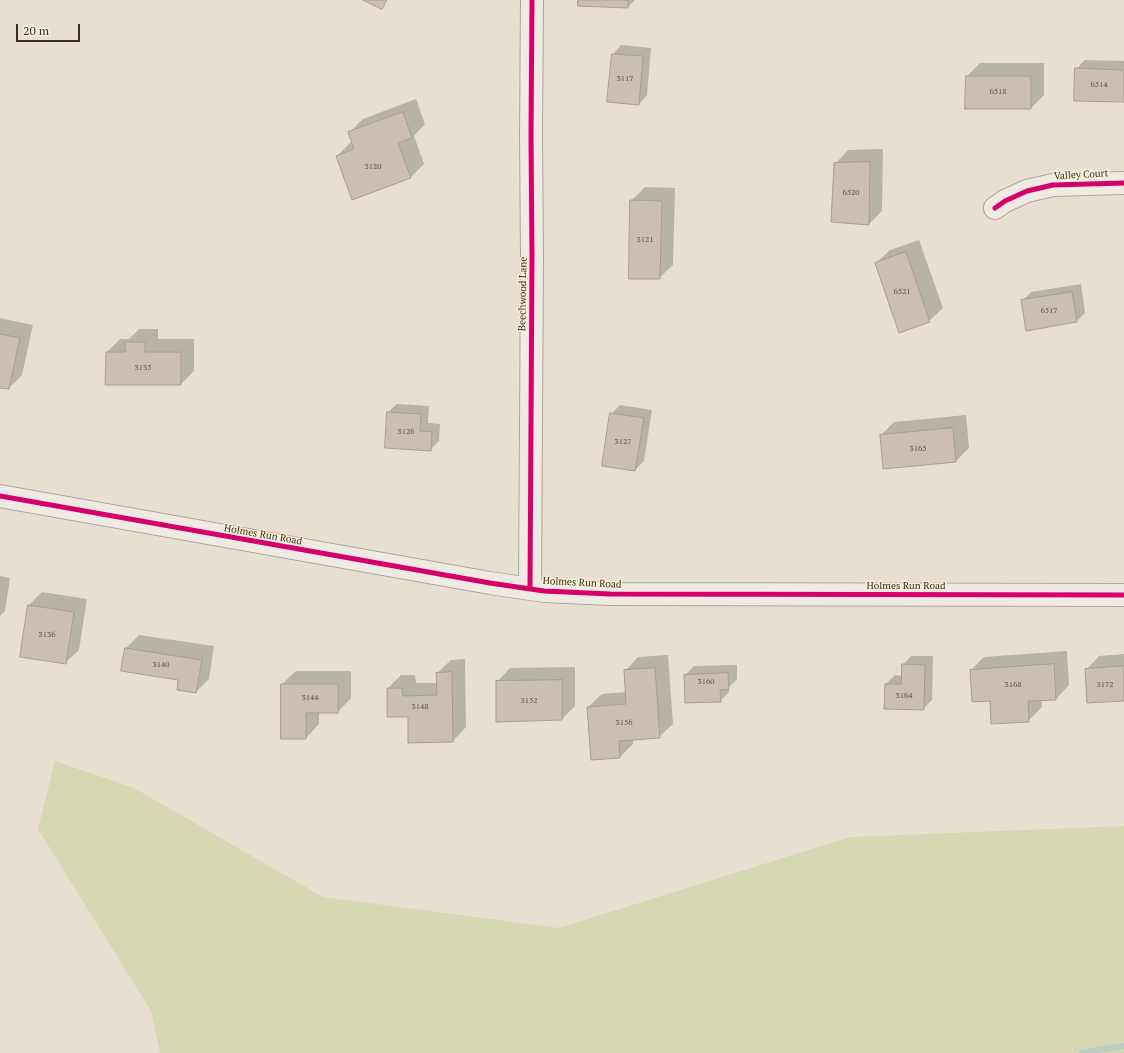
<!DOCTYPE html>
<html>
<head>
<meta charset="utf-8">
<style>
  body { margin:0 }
  #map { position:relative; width:1124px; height:1053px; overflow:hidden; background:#e7e0d1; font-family:"PT Serif",serif }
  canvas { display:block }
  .scale { position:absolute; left:16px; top:24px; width:64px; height:18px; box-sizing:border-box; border:2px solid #3d2e20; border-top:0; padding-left:5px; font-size:12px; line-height:14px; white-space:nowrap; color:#3d2e20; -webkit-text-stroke:3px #f7eed8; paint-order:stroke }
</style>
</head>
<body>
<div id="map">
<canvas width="1124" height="1053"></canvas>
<div class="scale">20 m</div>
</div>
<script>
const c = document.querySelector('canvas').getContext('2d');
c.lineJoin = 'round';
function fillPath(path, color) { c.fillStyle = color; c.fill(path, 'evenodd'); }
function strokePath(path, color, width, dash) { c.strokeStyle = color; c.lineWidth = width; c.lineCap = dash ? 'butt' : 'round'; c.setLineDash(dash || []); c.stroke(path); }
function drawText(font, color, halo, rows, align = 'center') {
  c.font = font + ' "PT Serif",serif'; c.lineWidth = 3; c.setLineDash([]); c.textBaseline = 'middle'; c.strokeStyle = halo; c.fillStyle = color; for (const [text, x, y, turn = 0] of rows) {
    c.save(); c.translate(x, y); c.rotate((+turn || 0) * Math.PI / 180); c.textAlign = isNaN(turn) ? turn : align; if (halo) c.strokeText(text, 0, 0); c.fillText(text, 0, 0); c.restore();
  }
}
fillPath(new Path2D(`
  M55,761L134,788L323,897L559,928L850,837L1124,826V1053H160L151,1011L38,829Z`), '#d6d7b3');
fillPath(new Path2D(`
  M579,0H635L628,7Z
  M621,45L651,48L647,95L639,104L613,54Z
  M1085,60L1124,61V101L1076,69Z
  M980,63H1044V95L1031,108L967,76Z
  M416,99L425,124L414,136L424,164L411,177L353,199L337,156L350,143L353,142L349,133L363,119Z
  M883,149L882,211L869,224L835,164L848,150Z
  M645,187L675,188L673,265L659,278L631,201Z
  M919,240L943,308L929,321L876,263L890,250Z
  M1081,284L1085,313L1077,321L1022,301L1031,292Z
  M0,318L33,325L22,375L9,388L0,387Z
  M139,329H158V339H194V371L181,384L107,352L120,339H129Z
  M397,404L429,406L428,423L440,424L439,441L430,450L388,412Z
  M620,405L652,410L644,461L635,470L611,414Z
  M966,415L969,448L956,461L881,435L894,422Z
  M0,576L10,578L5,611L0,616Z
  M42,592L87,599L79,650L65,663L29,605Z
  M139,635L214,646L209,679L196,692L179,679L126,648Z
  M1067,651L1069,685L1056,699L1041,700L1042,707L1028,721L991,700L971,670L984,657Z
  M1124,654V700L1086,670L1099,656Z
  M668,655L673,724L659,737L633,739V744L620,757L588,707L602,694L626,692L625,671L638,657Z
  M911,656H933L932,700L923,709L886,684L895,675L902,676L903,665Z
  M465,659L466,727L453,741L409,716L388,688L401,675H415L416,683H438L437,673L451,660Z
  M737,665V679L729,687V692L720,701L685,675L694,666Z
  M575,667V706L562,719L497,682L510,668Z
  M296,671H351V698L338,712H319V724L306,738L282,684Z`), '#0003');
strokePath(new Path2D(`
  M1081,1053L1124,1046`), '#bcccc2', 6);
const building = new Path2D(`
  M363,0H387L382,9Z
  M578,0H628V8L578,6Z
  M612,54L643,56L639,105L607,102Z
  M1075,68L1124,70V102L1074,101Z
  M966,76H1031V109H965Z
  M403,112L412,138L398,143L411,178L352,200L336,156L354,149L348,132Z
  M870,162L869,225L831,222L834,163Z
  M630,200L662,201L660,279H629Z
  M906,252L930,322L899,333L875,263Z
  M1072,292L1077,322L1026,331L1021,300Z
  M0,334L20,338L9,389L0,388Z
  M125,342H145V352H181V385H105L106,352H125Z
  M387,412L421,414L420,431L432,432L431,451L385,448Z
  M610,413L644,418L635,471L602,466Z
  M953,428L956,462L883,469L880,435Z
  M28,605L74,612L66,664L20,657Z
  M125,648L202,660L196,693L177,690L178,680L121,671Z
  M902,664L925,665L924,710L884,709L885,684H901Z
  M1054,664L1056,700L1028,701L1029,722L991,724L990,701L972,702L970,670Z
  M1124,666V701L1087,703L1085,669Z
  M655,668L660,738L619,741L620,758L591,760L587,707L626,704L624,670Z
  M452,672L453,742L408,743V717H387V688H402L403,696L437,695L436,673Z
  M728,673L729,689L720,690L721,702L685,703L684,675Z
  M562,680V720L496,722V681Z
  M281,684H338V713H306V739H281Z`);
fillPath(building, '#cbbfb2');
strokePath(building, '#a89c90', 1);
const minor = new Path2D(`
  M995,208L1005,201L1027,191L1053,185L1124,183
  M0,496L490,583L544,591L610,594L1124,595
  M530,588L532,257L531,135L532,0`);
strokePath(minor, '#ada599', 24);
strokePath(minor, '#efebe3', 22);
strokePath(new Path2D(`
  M995,208L1005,201L1027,191L1053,185L1124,183
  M0,496L490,583L544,591L610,594L1124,595
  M530,588L532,257L531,135L532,0`), '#d6006c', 5);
drawText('8px', '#605244', null, [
  ["3117",625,79],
  ["6514",1099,85],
  ["6518",998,92],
  ["3120",373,167],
  ["6520",851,193],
  ["3121",645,240],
  ["6521",902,292],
  ["6517",1049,311],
  ["3135",143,368],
  ["3126",406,432],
  ["3127",623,442],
  ["3165",918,449],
  ["3136",47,635],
  ["3140",161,665],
  ["3160",706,682],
  ["3168",1013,685],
  ["3172",1105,685],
  ["3164",904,696],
  ["3144",310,698],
  ["3152",529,701],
  ["3148",420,707],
  ["3156",624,723]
]);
drawText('10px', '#3d2e20', '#f7eed8', [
  ["Valley Court",1081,175,-3],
  ["Beechwood Lane",523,294,-89],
  ["Holmes Run Road",263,535,10],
  ["Holmes Run Road",582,583,3],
  ["Holmes Run Road",906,586]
]);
</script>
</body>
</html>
